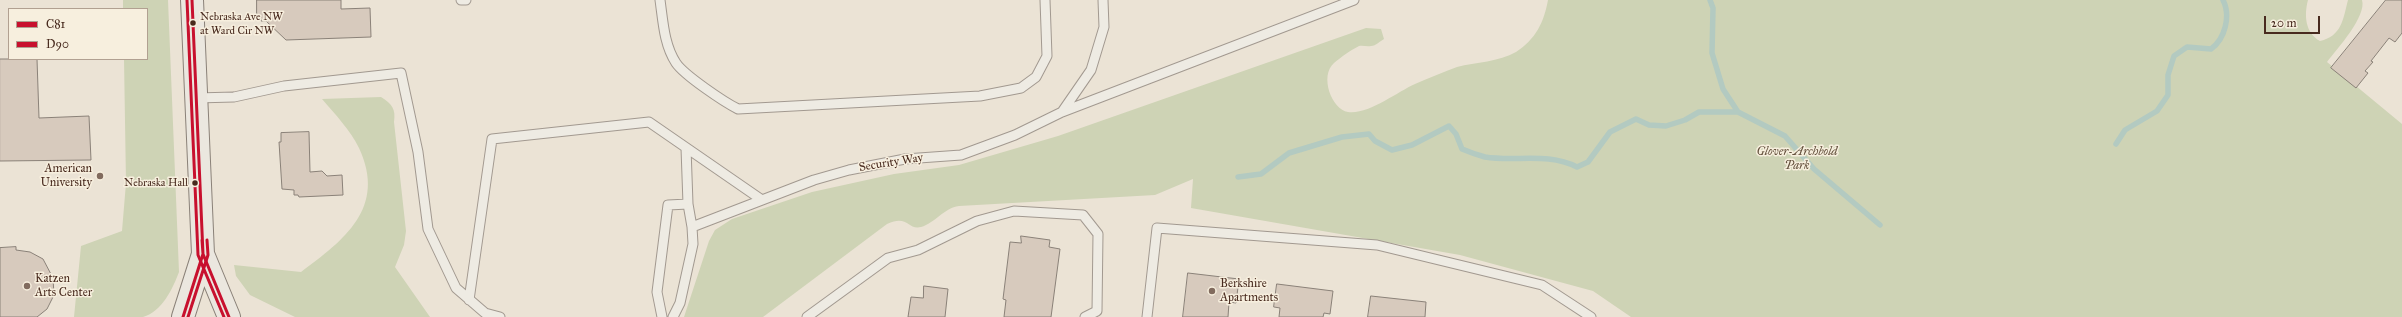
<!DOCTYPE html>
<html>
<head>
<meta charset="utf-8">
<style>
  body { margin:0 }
  #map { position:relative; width:2402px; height:317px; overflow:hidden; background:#ebe3d5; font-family:"IM FELL Great Primer",serif }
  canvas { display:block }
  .legend { position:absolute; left:8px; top:8px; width:140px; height:52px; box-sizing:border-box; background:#f7efde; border:1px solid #b1a091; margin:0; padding:5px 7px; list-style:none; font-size:12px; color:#482a1e }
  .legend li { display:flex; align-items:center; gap:8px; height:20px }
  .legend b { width:20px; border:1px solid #b1a091 }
  .scale { position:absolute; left:2264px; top:16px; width:56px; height:18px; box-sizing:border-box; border:2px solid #482a1e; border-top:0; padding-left:5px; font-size:12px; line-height:14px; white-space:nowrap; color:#482a1e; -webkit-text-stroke:3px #f7efde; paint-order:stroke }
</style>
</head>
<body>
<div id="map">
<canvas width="2402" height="317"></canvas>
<ul class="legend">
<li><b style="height:5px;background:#c8102e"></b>C81</li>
<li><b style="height:5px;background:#c8102e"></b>D90</li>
</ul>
<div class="scale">20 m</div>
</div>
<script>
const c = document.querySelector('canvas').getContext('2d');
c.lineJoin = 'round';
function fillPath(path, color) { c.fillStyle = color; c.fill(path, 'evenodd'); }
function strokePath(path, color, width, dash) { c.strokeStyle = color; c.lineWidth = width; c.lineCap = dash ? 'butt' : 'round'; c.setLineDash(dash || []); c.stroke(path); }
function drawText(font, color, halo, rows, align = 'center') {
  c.font = font + ' "IM FELL Great Primer",serif'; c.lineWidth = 3; c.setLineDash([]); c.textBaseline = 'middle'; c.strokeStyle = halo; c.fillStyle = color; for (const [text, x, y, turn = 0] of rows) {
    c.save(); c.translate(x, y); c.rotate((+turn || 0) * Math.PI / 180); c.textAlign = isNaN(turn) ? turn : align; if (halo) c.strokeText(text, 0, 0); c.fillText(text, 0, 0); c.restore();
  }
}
fillPath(new Path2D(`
  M123,0H168L179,272C173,288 162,312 143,317C132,317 89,317 74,317L81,246L122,231L126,183L124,59H147V9H123Z
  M1548,0H2308C2304,15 2305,33 2320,41C2342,36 2343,19 2348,0H2362C2367,16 2337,49 2327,62L2402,124V317H1631L1593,291L1460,255L1191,208L1193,179L1155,195L959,206C944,208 935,223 921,227C907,230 908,214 887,224L763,317H684L709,241L715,230L732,219L812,192L894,174L959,165L1058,136L1366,28L1381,29L1384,39C1380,41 1376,46 1371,46C1367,47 1363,45 1359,46C1351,50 1341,57 1334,63C1319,76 1332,110 1348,112C1368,115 1397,92 1415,84C1429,78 1443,72 1457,67C1476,62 1499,62 1516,52C1536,39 1544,22 1548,0Z
  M381,97C392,104 396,109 394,122L406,231L404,245L395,267L430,317H295L250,295L236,276L234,265L301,272C344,240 387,208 359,148C350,130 335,114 322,99Z`), '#ced3b5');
strokePath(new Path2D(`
  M1710,0L1713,8L1712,53L1723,89L1738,112L1785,136L1814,169L1880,225
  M2116,144L2125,130L2157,111L2168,95V75L2174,56L2187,47L2211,49C2225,39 2231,16 2223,0
  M1238,177L1261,174L1289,153L1342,137L1369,134L1375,141L1392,150L1412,145L1449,126L1456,134L1462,149C1469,152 1478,155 1485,157C1516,162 1547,152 1577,167L1588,162L1610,132L1636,119L1649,125L1666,126L1685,120L1699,112H1738`), '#b3cac1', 5.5);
const building = new Path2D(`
  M257,0H341V9L370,8L371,37L286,40L266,21H261V16H257Z
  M2386,0H2402V33L2395,42L2389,38L2371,61L2373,62L2365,71L2368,73L2356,88L2331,68Z
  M0,59H37L39,118L89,116L91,160L0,161Z
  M309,132L310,172L322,171L327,176L342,175L343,195L299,197L298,195H294V190L282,189L279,142H281V133Z
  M1021,236L1050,240L1049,247L1060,249L1051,317H1004L1006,300L1003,299L1010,242L1021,243Z
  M16,247V250L30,252L43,259L53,278L54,295L47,309L37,317H0V248Z
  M1188,273L1239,279L1236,303L1229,302L1228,317H1183Z
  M1277,284L1333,291L1330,314L1324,313L1323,317H1279L1280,308L1274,307Z
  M924,286L948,289L945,317H908L911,297L923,298Z
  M1371,296L1426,302L1425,317H1368Z`);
fillPath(building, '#d7cabd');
strokePath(building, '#8a8178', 1);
const lane = new Path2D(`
  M461,0H466
  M660,0C663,21 664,45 676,63C684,75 724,102 738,109L980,96L1021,88L1036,77L1047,56L1045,0
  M196,98L234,97L284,86L401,73L418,152L428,229L456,288L485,313L500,317
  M1062,112L1354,0
  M692,227L814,180L849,170L905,159L961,155L1015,135L1062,112L1091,70L1104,27L1103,0
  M469,300L492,139L649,122L762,200
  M662,317L657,292L668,205L688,204
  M673,317L680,303L693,244L692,227L688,204L686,148
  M807,317L888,258L918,250L977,221L1014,211L1083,215L1098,234L1097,311L1085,317
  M1147,317L1157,228L1377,245L1542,285L1591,317`);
const primary = new Path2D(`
  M203,254L229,317
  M183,317L203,254L192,0`);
strokePath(lane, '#a29990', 11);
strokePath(primary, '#8a8178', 24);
strokePath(lane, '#eeebe3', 9);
strokePath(primary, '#ebe7df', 22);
strokePath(new Path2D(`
  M192,0L203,254L229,317
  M183,317L203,254L202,240`), '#c8102e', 3);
strokePath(new Path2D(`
  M187,0L198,255L224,317
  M188,317L208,255L207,240`), '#c8102e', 3);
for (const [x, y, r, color] of [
  [193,23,3.5,"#482a1e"],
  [100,176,4,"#816b5e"],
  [195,183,3.5,"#482a1e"],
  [27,286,4,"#816b5e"],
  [1212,291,4,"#816b5e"]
]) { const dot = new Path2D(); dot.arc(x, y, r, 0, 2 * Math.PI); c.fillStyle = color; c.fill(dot); strokePath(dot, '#f7efde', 1.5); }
drawText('11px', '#482a1e', '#f7efde', [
  ["Nebraska Ave NW",200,17],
  ["at Ward Cir NW",200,31],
  ["Nebraska Hall",188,183,"right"]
], 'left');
drawText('italic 12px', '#64513d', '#f7efde', [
  ["Glover-Archbold",1797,152],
  ["Park",1797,166]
]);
drawText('12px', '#482a1e', '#f7efde', [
  ["Security Way",891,163,-9]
]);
drawText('12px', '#482a1e', '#f7efde', [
  ["American",92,169,"right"],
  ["University",92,183,"right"],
  ["Katzen",35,279],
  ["Arts Center",35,293],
  ["Berkshire",1220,284],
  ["Apartments",1220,298]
], 'left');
</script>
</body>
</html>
